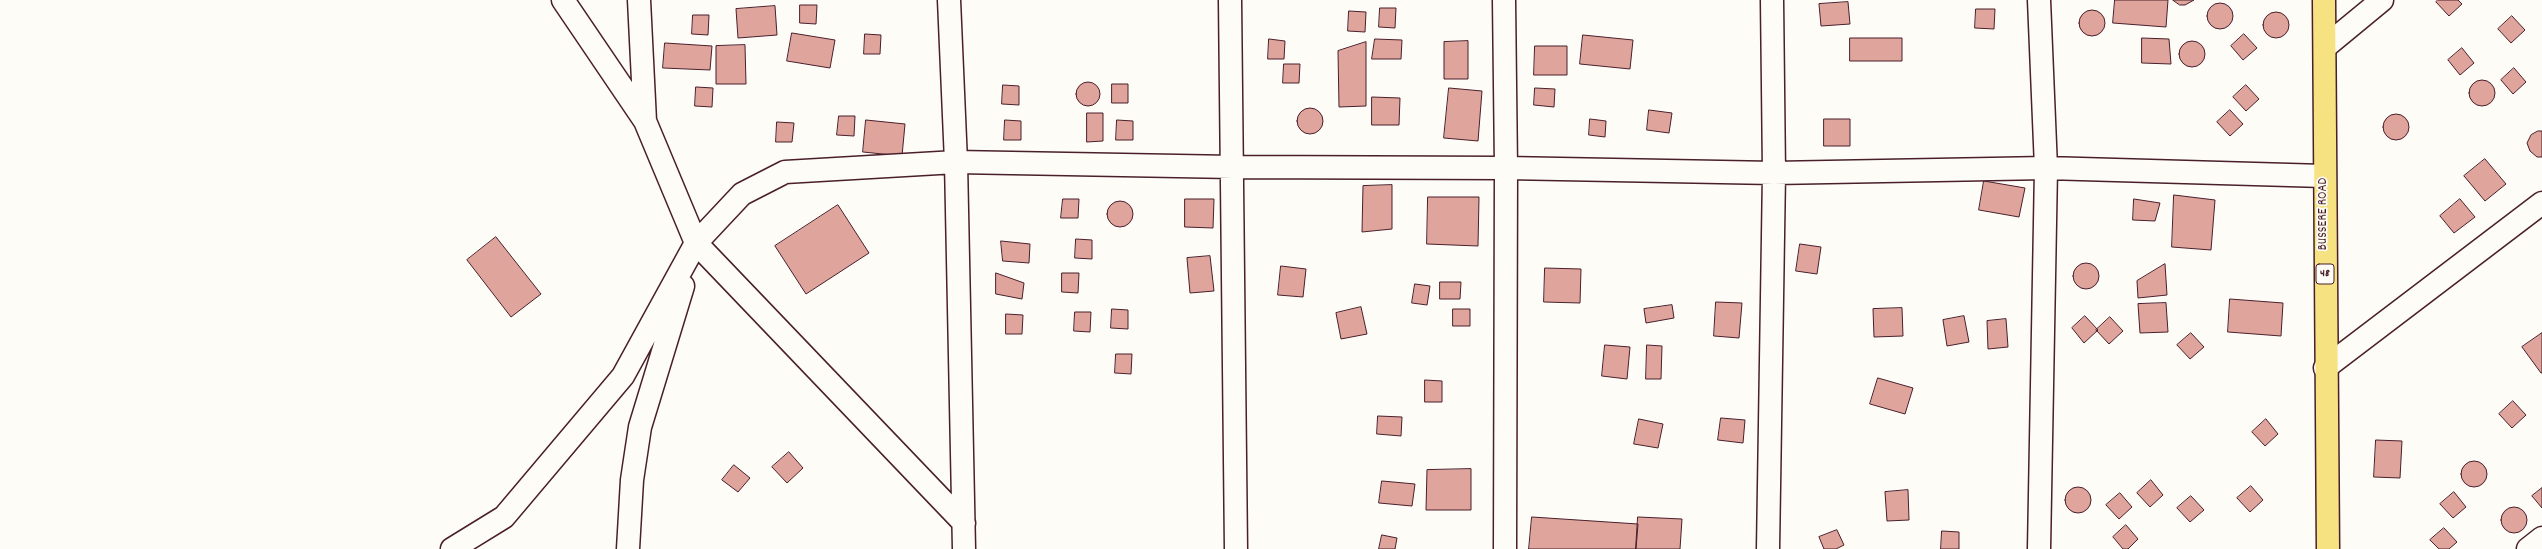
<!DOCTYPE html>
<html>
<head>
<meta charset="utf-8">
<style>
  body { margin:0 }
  canvas { display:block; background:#fdfcf7 }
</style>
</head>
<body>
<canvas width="2542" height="549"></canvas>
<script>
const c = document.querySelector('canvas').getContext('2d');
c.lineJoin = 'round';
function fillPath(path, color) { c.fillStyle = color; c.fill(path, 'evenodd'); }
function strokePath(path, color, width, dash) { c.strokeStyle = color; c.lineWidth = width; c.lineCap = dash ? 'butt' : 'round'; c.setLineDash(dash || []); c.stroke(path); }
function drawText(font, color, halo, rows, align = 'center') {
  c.font = font + ' Dekko,sans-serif'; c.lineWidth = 3.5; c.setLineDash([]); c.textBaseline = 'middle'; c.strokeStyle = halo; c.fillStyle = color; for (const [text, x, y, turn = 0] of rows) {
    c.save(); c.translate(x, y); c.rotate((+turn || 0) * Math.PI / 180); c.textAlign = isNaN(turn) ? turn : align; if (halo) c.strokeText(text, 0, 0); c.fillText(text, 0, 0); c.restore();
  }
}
const building = new Path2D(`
  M2115,0H2168L2166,27L2113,23Z
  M2173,0H2194L2185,5H2180Z
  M2438,0H2458L2462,4L2449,16L2436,2Z
  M1848,2L1850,24L1821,26L1819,4Z
  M2207 16a13 13 0 1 1 26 0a13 13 0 1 1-26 0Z
  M800,5H817L816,24L800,23Z
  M775,6L777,35L738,38L736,9Z
  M1380,8H1396L1395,28L1379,27Z
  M1976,9H1995L1994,29L1975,28Z
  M2079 23a13 13 0 1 1 26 0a13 13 0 1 1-26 0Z
  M1349,11L1366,12L1365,32L1348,31Z
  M2263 25a13 13 0 1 1 26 0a13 13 0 1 1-26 0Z
  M693,15H709L708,35L692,34Z
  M2512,16L2525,30L2511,43L2498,29Z
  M792,33L835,40L830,68L787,61Z
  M865,34L881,35L880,54H864Z
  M2244,34L2257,48L2243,60L2231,46Z
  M1583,35L1633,40L1630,69L1580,64Z
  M1850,38H1902V61H1850Z
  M2142,38L2169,39L2171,64L2142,63Z
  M1269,39L1285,41L1284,59H1268Z
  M1375,39L1402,40L1401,59H1372Z
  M2179 54a13 13 0 1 1 26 0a13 13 0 1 1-26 0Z
  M1468,41V79H1444V42Z
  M1366,42V106L1339,107L1338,51Z
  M665,43L712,46L710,70L663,68Z
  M745,45L746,84H716V46Z
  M1535,46H1567V75H1534Z
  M2462,48L2474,63L2460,75L2448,60Z
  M1284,64H1300L1299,83H1283Z
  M2514,68L2526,82L2513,94L2501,80Z
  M2469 93a13 13 0 1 1 26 0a13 13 0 1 1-26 0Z
  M1076 94a12 12 0 1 1 24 0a12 12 0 1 1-24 0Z
  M1112,84H1128V103H1112Z
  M1003,85L1019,86V105L1002,104Z
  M2246,85L2259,99L2246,111L2233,97Z
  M696,87L713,88L712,107L695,106Z
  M1449,88L1482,91L1478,141L1444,138Z
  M1535,88L1555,89L1554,107L1534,105Z
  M1372,97L1400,98L1399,125H1372Z
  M1297 121a13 13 0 1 1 26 0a13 13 0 1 1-26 0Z
  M1649,110L1672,113L1669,133L1647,130Z
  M2230,110L2243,124L2230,136L2217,122Z
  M1087,113H1103V141L1087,142Z
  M2383 127a13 13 0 1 1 26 0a13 13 0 1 1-26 0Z
  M839,116H855L854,136L837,135Z
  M1590,119L1606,121L1605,137L1589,135Z
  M1824,119H1850V146H1824Z
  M866,120L905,124L902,156L863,152Z
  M1005,120L1021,121V140H1004Z
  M1117,120L1133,121V140H1116Z
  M777,122L794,123L792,142H776Z
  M2538,131H2542V157H2537L2530,151L2527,143L2531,135Z
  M2485,159L2506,184L2485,201L2464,176Z
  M1984,181L2025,188L2019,217L1979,210Z
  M1392,185V229L1362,232L1363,186Z
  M2174,195L2215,200L2211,250L2172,247Z
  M1428,197H1479L1478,246L1427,244Z
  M1063,199H1079L1078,218H1061Z
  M1185,199H1214L1213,228L1185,227Z
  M2134,199L2160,203L2155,221L2133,220Z
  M2460,199L2475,217L2454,233L2440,216Z
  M1107 214a13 13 0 1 1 26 0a13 13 0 1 1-26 0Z
  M838,205L869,253L806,294L775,246Z
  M496,237L541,294L511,317L467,260Z
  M1076,239L1092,240V259L1075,258Z
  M1001,241L1030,244L1029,263L1003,261Z
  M1800,244L1821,247L1817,274L1796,271Z
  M1210,256L1214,291L1190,293L1187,258Z
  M2073 276a13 13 0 1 1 26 0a13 13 0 1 1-26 0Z
  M2165,264L2167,295L2138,298L2137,281Z
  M1281,266L1306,269L1303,297L1278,295Z
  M1545,268L1581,269L1580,303L1544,302Z
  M996,273L1024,283L1022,299L996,294Z
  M1062,273H1079L1078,293L1062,292Z
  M1440,282H1461L1460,299H1440Z
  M1415,284L1430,286L1427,305L1412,303Z
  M2230,299L2283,303L2281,336L2228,332Z
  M1716,302L1742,303L1739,338L1714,336Z
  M2166,303L2168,332L2140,333L2138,304Z
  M1672,305L1674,318L1646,323L1644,309Z
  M1361,307L1367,334L1341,339L1336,313Z
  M1902,308L1903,336L1874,337L1873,309Z
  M1112,309L1128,310V329L1111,328Z
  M1453,309H1470V326H1453Z
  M1075,312H1091L1090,332L1074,331Z
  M1006,314L1023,315L1022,334H1006Z
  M1964,316L1969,342L1947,346L1943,320Z
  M2085,316L2098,330L2084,343L2072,328Z
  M2110,317L2123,331L2109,344L2096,330Z
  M2006,319L2008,347L1988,349L1987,321Z
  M2191,333L2204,347L2190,359L2177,345Z
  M2542,333V373H2541L2522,347Z
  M1605,345L1630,347L1627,379L1602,376Z
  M1647,345L1662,346L1661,379H1646Z
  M1116,354H1132L1131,374L1115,373Z
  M1878,378L1913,388L1905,414L1870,404Z
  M1425,380L1442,381V402H1425Z
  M2513,401L2526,415L2512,428L2499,414Z
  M1378,416L1402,417L1401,436L1377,434Z
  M1721,418L1745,420L1743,443L1718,440Z
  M1639,419L1663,424L1658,448L1634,444Z
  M2266,419L2278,434L2265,446L2252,432Z
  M2376,440L2402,441L2400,478L2374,477Z
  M789,452L803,468L787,483L772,467Z
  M2461 474a13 13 0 1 1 26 0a13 13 0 1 1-26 0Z
  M734,465L750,478L738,492L722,480Z
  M1471,469V510H1426L1427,470Z
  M2151,480L2163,495L2150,507L2137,493Z
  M1382,481L1415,484L1412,506L1379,503Z
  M2251,486L2263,500L2250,512L2237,498Z
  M2065 500a13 13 0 1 1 26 0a13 13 0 1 1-26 0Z
  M2542,488V508L2532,496Z
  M1908,490L1909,520L1887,521L1885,492Z
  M2454,492L2466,507L2453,518L2440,504Z
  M2120,493L2132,507L2119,519L2106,505Z
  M2191,496L2204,510L2190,522L2177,508Z
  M2501 520a13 13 0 1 1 26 0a13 13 0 1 1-26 0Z
  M1532,517L1638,524L1636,549H1529Z
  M1638,517L1682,519L1680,549H1636Z
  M2126,525L2138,539L2128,549H2123L2113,537Z
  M2444,528L2457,542L2449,549H2439L2430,540Z
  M1837,530L1844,545L1836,549H1824L1819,537Z
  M1942,531L1959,532V549H1941Z
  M1382,535L1397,538L1395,549H1379Z`);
fillPath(building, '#dfa59d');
strokePath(building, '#4a1f2b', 1);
const minor = new Path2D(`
  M563,0L645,121L696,243L964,523
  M639,0L645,121
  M949,0L956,162L964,549
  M1230,0L1236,549
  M1504,0L1506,168L1505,549
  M2039,0L2046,168L2039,549
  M2325,47L2382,0
  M2325,368L2542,203
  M452,549L504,517L623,376L696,243L742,194L785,172L956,162L1233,167L1506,168L1774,173L2046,168L2324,176
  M628,549L632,480L640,427L683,286
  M1768,549L1774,173L1772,0
  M2528,549L2542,538`);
const primary = new Path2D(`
  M2324,0L2328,549`);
strokePath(minor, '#4a1f2b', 25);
strokePath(primary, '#4a1f2b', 25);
strokePath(minor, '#fdfcf7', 22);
strokePath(primary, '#f7e281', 22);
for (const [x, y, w] of [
  [2325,274,18]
]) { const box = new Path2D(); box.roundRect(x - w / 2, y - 10, w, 20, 3); c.fillStyle = '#fdfcf7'; c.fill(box); strokePath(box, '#4a1f2b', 1); }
drawText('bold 12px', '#4a1f2b', null, [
  ["48",2325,274]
]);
drawText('13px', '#4a1f2b', '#fdfcf7', [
  ["BUSSERE ROAD",2324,214,-90]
]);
</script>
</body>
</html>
